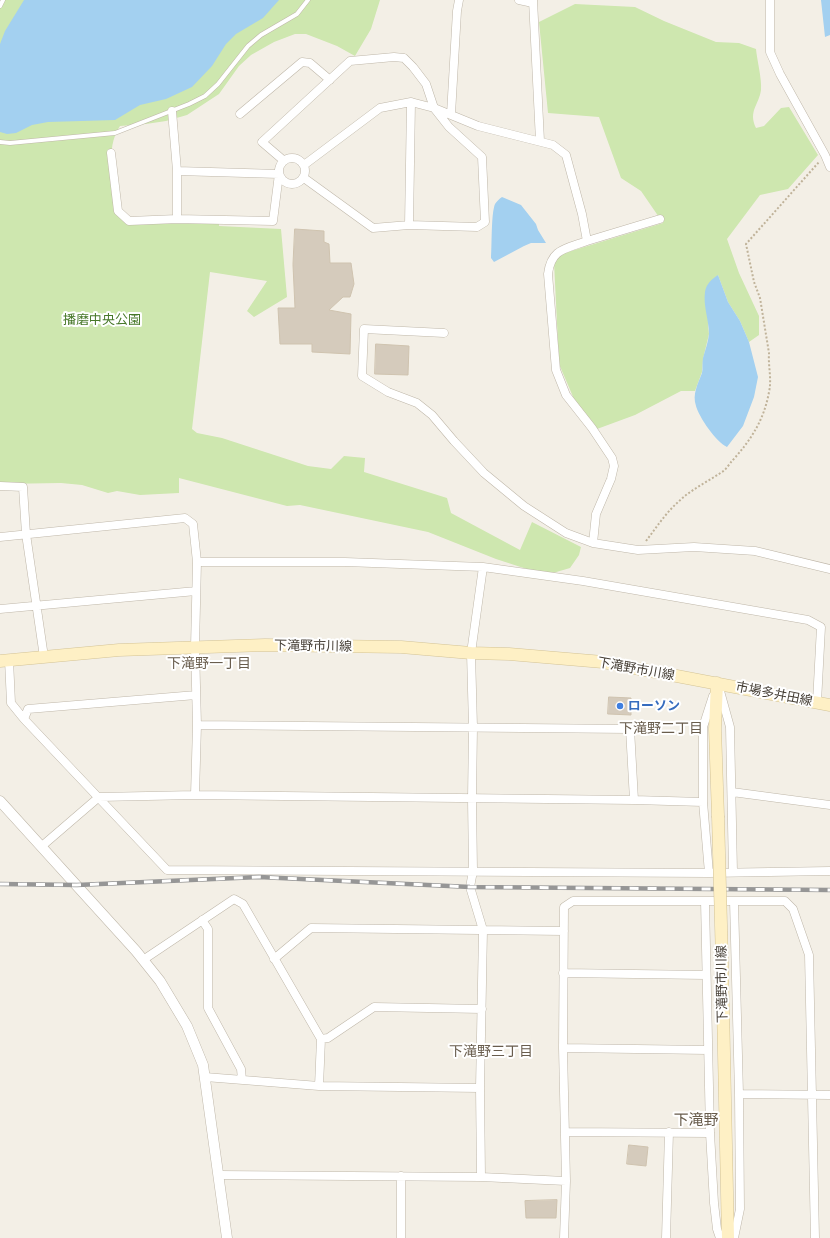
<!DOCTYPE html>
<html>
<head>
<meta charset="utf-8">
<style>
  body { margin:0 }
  canvas { display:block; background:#f3efe6 }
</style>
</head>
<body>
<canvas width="830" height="1238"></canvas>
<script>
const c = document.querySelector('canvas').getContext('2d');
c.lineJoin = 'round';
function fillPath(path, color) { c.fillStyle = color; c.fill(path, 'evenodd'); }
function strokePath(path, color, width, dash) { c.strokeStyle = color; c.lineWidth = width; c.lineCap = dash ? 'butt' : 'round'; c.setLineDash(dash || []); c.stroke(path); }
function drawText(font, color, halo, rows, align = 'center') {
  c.font = font + ' "Asap Condensed","Noto Sans JP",sans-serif'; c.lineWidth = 4; c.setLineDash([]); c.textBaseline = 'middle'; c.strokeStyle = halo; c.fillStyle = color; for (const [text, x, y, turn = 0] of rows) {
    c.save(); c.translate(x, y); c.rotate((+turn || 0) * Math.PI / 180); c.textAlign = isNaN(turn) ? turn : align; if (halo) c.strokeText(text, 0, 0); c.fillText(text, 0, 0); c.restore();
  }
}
fillPath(new Path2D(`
  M0,0H380L371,29L355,56L337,46L306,34H295L274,42L251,55L239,66L219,94L187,115L166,121L146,124L120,126C104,149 114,185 118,211L129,221H219V226L281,229L287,297L254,317L247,311L267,281L210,272L192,429L197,433L222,438L308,466L331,469L344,456L365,458L364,472L447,498L451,513L520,550L532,522L581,547L579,555L570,568L553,573L536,572L496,559L428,532L300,505L287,506L179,478V493L140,495L117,491L108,493L82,485L61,483L0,484Z
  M575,4L635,7L664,21L716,42L739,43L756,49C757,60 762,79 761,90C759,105 748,111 756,128L764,126L781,108L789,107L818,155L788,189L760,195L727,239L739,273L759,316V335L749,342L740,321L728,302L718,275L708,325L709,334L703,359L702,372L695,391H681L635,415L597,429L574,399L559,364L554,262L558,255L663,223L641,191L621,178L599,117L548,113L539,22Z`), '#cee7af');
fillPath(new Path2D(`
  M24,0H279L263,18L236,34L226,44L212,66L192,87L166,99L140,105L115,120L48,122L32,125L16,133L7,134L0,132V44L5,31Z
  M821,0H830V35L825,37Z
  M502,197L521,205L536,224L538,230L546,243H531L524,246L494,262L491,258C492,245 491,214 495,204C497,201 499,199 502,197Z
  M718,275L728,302L740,321L749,342L758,377L754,397L743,426L727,447C716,442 699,417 696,406C692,394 698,384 702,373C703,369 702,363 703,358C705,350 708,343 709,334C709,320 703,306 705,292C706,284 712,279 718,275Z`), '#a3d0f0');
const building = new Path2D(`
  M295,229L324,231V242L329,244L330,263H351L354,284L350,297H343L329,310L351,314L350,354L312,352V344H280L278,308H295L293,265Z
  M376,344L409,346L408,375L375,374Z
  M609,697L631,698V715L608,714Z
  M629,1145L648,1147L646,1166L627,1164Z
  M557,1200L556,1218H526L525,1201Z`);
fillPath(building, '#d5cbbc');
strokePath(building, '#cfc3af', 1);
const service = new Path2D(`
  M0,6L3,0
  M0,142L10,143L115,133L189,104L205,96L218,84L248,46L261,35L297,14L308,0`);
const minor = new Path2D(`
  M519,0L533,3
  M533,0L540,141
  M770,0V52L780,74L825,155L830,167
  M240,114L302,62L310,63L330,80
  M451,114L457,11L459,0
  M111,153L118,211L129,221L177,219V171L172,111
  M279 171a13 13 0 1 1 26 0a13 13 0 1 1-26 0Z
  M283,160L262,142L350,61L394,57L404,58L413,67L426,84L434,108L449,127L482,157L485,222L477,227L409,225
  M304,165L380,108L411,102L434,108L478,126L553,145L566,155L582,214L587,241C565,249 551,249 548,274L556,370L566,395L592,428L612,458L614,466L611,479L596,514L593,543
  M304,178L373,228L409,225L411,102
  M177,219L273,221L279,174L177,171
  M587,241L660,219
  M444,333L364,329L362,376L388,392L417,403L432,415L454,441L484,473L524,506L566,533L593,543L638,550L694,547L755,551L830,569
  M0,486L23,487L26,534L44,657
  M0,537L185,518L193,524L197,562L195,647L197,725L195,795
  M197,562H345L483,567L583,581L808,620L821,627L817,702
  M0,609L196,591
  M9,660L11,703L24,719
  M720,691L730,727L733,872
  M196,695L28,709L24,719L167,870L709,873L830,871
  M197,725L630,729L634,800
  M732,792L830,805
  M42,846L99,797L195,795L634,800L703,802
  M709,873L703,802V727L713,696
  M705,901L710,1133L714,1203L717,1229L720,1238
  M734,901L739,1094L740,1209L734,1238
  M202,920L208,929V1008L241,1069L242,1080
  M274,959L311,928L564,931
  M143,960L234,899L243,904L321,1039L319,1086
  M563,973L706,975
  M321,1039L328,1038L374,1007L482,1009
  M563,1048L708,1050
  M205,1077L319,1086L480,1088
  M739,1094L830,1095
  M565,1132L710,1133
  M219,1175L481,1177L566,1181
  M401,1176V1238
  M481,1177L480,1088L483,930L470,887L473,871L472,799L473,727L471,653L483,567
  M564,1238L566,1181L563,1048L564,907L573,901H785L793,909L809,955L815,1238
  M666,1238L669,1132`);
const tertiary = new Path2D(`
  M0,801L136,951L160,981L187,1026L203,1065L227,1238`);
const secondary = new Path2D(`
  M0,661L119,650L265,645L401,647L471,653L509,654L603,662L830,705
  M717,683L715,729L718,816
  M722,961L728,1238`);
strokePath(service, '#bfb7a9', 5);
strokePath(minor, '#bfb7a9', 9);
strokePath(tertiary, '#bfb7a9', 11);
strokePath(secondary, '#d3c396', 13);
strokePath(new Path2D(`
  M646,541C656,528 665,514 677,503C690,490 707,482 722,472C726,470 729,464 732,461C751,440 764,420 769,392C772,379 768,366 769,353L760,298L754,282L746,244L819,162`), '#c0b39a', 2, [2, 2]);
strokePath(service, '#fff', 4);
strokePath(minor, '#fff', 8);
strokePath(tertiary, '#fff', 10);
strokePath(secondary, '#fef0c5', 12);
const rail = new Path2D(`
  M0,884L77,885L259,877L470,887L830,890`);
strokePath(rail, '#969696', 4.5);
strokePath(rail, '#fff', 3, [9]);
const secondaryBridge = new Path2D(`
  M718,816L722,961`);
strokePath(secondaryBridge, '#d3c396', 13, []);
strokePath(secondaryBridge, '#fef0c5', 12);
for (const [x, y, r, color] of [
  [620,706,4,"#3f7fe0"]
]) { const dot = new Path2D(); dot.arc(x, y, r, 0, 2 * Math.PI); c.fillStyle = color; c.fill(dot); strokePath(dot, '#fff', 1.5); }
drawText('13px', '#477829', '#fff', [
  ["播磨中央公園",102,320]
]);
drawText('13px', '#463f36', '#fff', [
  ["下滝野市川線",313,646,1],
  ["下滝野市川線",636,669,10],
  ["市場多井田線",774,694,11],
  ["下滝野市川線",722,984,-91]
]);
drawText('bold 13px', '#366cbe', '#fff', [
  ["ローソン",628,706]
], 'left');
drawText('14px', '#695d4d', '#fff', [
  ["下滝野一丁目",209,664],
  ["下滝野二丁目",661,729],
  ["下滝野三丁目",491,1052]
]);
drawText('15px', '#695d4d', '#fff', [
  ["下滝野",696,1120]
]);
</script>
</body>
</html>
